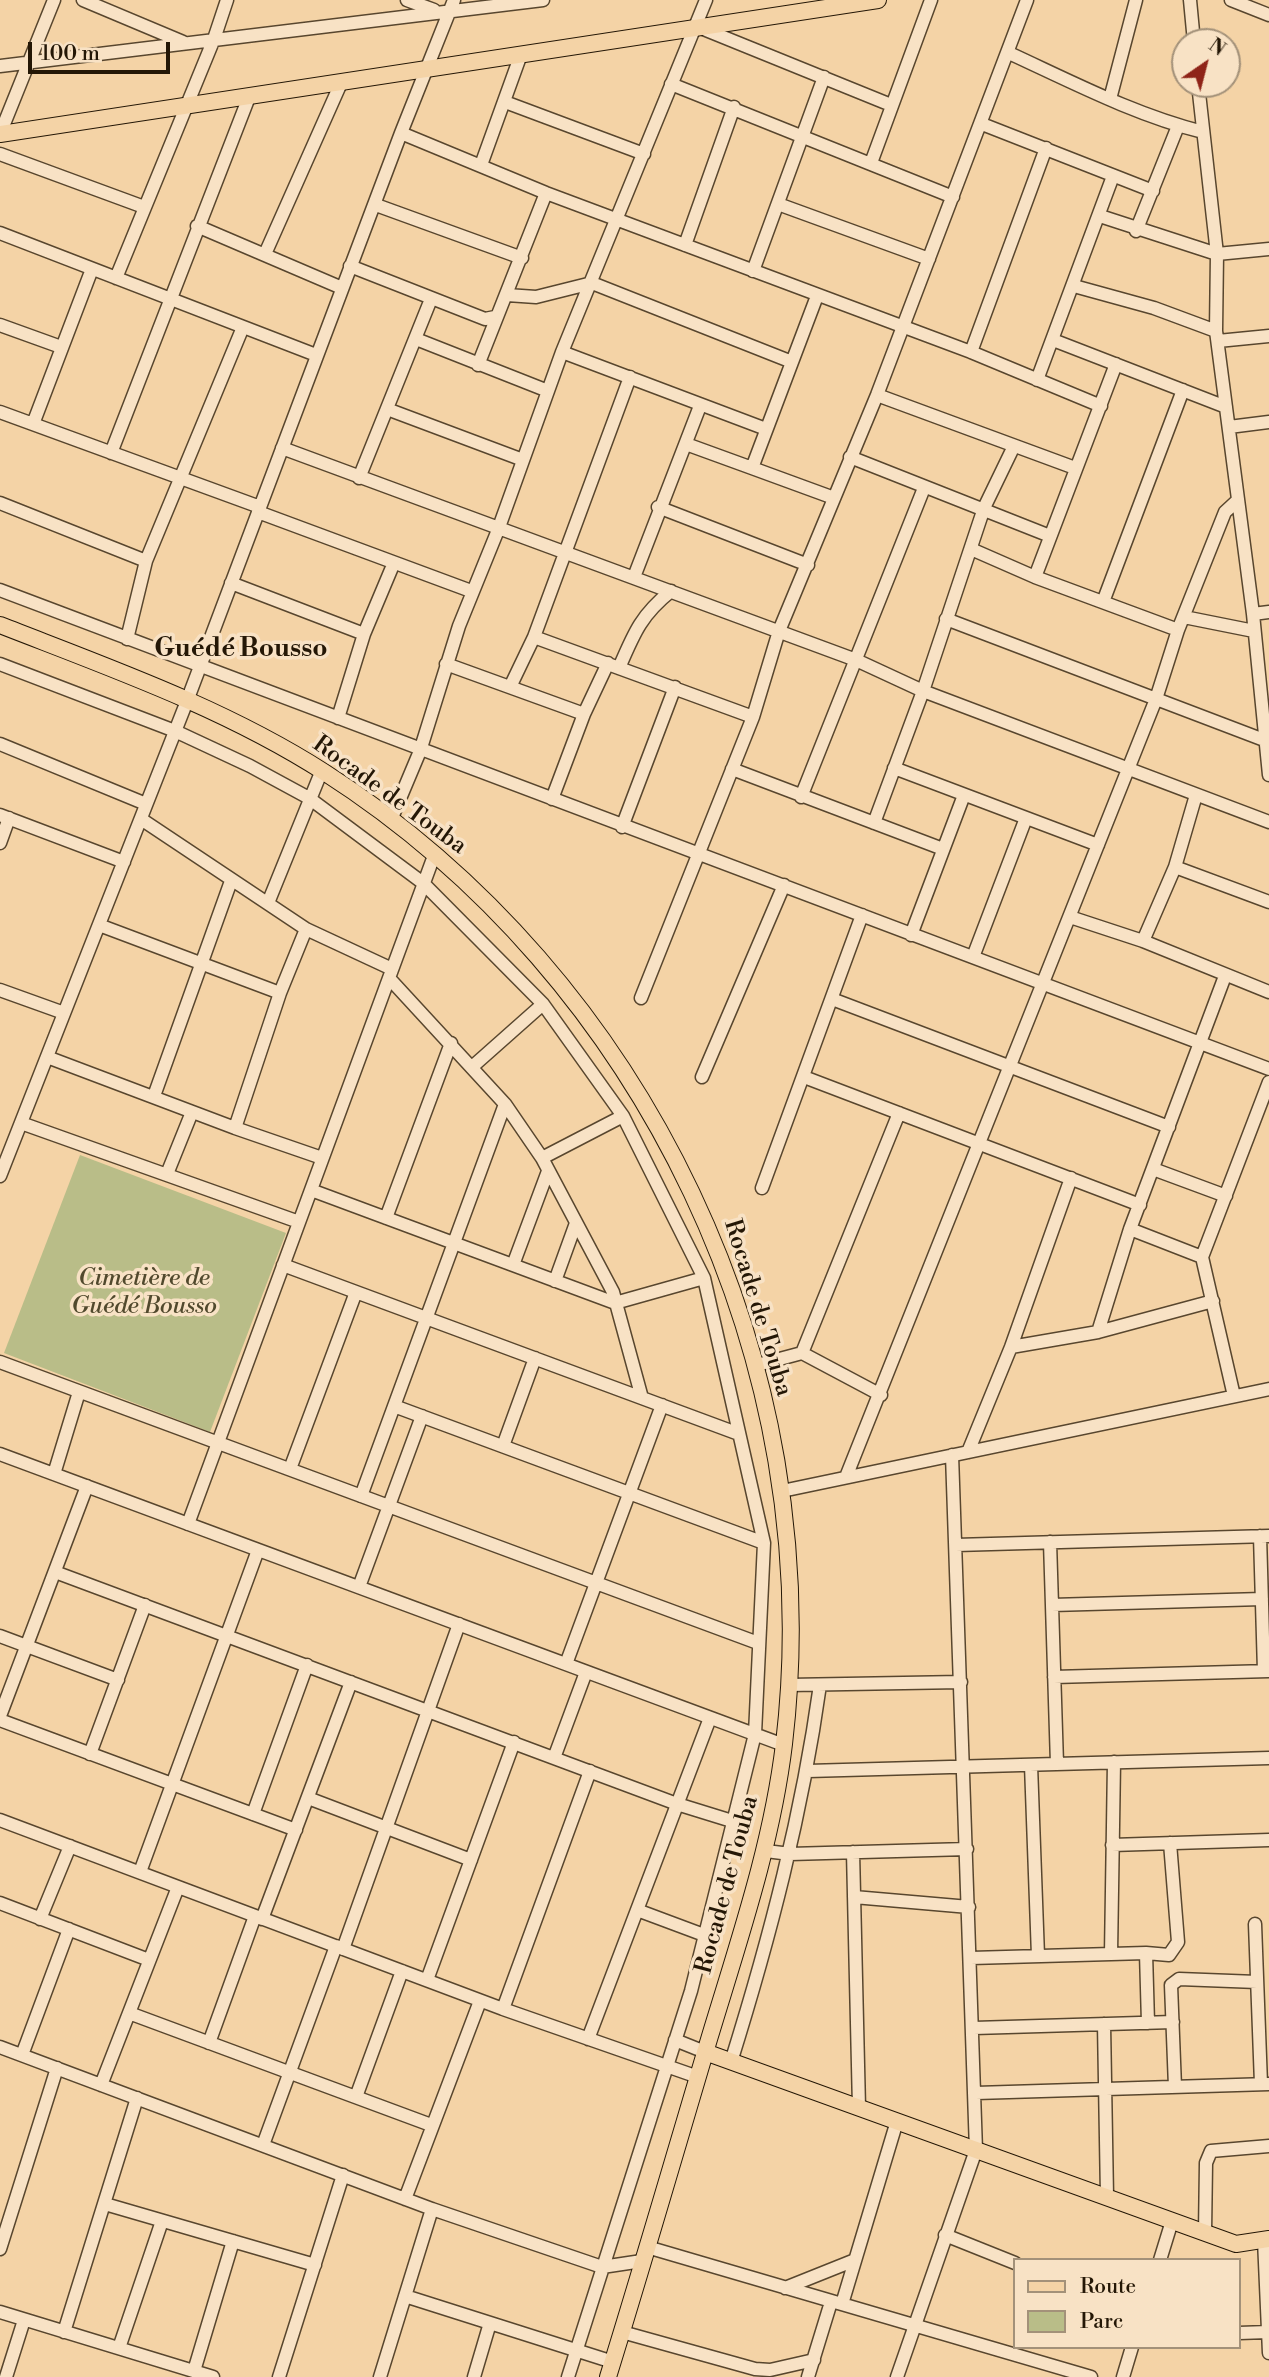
<!DOCTYPE html>
<html>
<head>
<meta charset="utf-8">
<style>
  body { margin:0 }
  #map { position:relative; width:1269px; height:2377px; overflow:hidden; background:#f4d3a6; font-family:"Libre Bodoni",serif }
  canvas { display:block }
  .legend { position:absolute; left:1013px; top:2258px; width:228px; height:91px; box-sizing:border-box; background:#f8e2c5; border:2px solid #a39179; margin:0; padding:9px 12px; list-style:none; font-size:21px; color:#241706 }
  .legend li { display:flex; align-items:center; gap:14px; height:35px }
  .legend b { width:35px; border:2px solid #a39179 }
  .north { position:absolute; left:1171px; top:28px; width:70px; height:70px; box-sizing:border-box; background:#f8e2c5; border:2px solid #a39179; border-radius:50%; rotate:35deg; font-size:19px; font-weight:700; line-height:28px; text-align:center; color:#241706 }
  .north::after { content:''; display:block; margin:auto; width:24px; height:32px; background:#8f2418; clip-path:polygon(50% 0,100% 100%,50% 72%,0 100%) }
  .scale { position:absolute; left:28px; top:42px; width:142px; height:32px; box-sizing:border-box; border:4px solid #241706; border-top:0; padding-left:9px; font-size:21px; line-height:24px; white-space:nowrap; color:#241706; -webkit-text-stroke:5px #f8e2c5; paint-order:stroke }
</style>
</head>
<body>
<div id="map">
<canvas width="1269" height="2377"></canvas>
<ul class="legend">
<li><b style="height:9px;background:#f4d3a6"></b>Route</li>
<li><b style="height:19px;background:#b9bd88"></b>Parc</li>
</ul>
<div class="north">N</div>
<div class="scale">100 m</div>
</div>
<script>
const c = document.querySelector('canvas').getContext('2d');
c.lineJoin = 'round';
function fillPath(path, color) { c.fillStyle = color; c.fill(path, 'evenodd'); }
function strokePath(path, color, width, dash) { c.strokeStyle = color; c.lineWidth = width; c.lineCap = dash ? 'butt' : 'round'; c.setLineDash(dash || []); c.stroke(path); }
function drawText(font, color, halo, rows, align = 'center') {
  c.font = font + ' "Libre Bodoni",serif'; c.lineWidth = 7; c.setLineDash([]); c.textBaseline = 'middle'; c.strokeStyle = halo; c.fillStyle = color; for (const [text, x, y, turn = 0] of rows) {
    c.save(); c.translate(x, y); c.rotate((+turn || 0) * Math.PI / 180); c.textAlign = isNaN(turn) ? turn : align; if (halo) c.strokeText(text, 0, 0); c.fillText(text, 0, 0); c.restore();
  }
}
fillPath(new Path2D(`
  M80,1155L286,1233L210,1432L4,1353Z`), '#b9bd88');
const minor = new Path2D(`
  M83,0L183,42
  M407,0L434,10
  M1190,0L1194,42
  M1231,0L1269,15
  M701,28L891,105
  M1009,53C1072,82 1135,115 1203,132
  M0,66L543,0
  M671,84L953,197
  M1198,84L1217,254L1216,331L1253,614L1269,775
  M1110,99L1136,0
  M505,102L644,154
  M982,124L1153,191
  M401,133L546,193L971,352L1101,406
  M0,134L54,0
  M0,154L144,207
  M871,163L931,0
  M481,165L520,57
  M778,204L929,259
  M376,205L522,258
  M1100,216L1217,254L1269,249
  M197,226L342,288
  M1136,231L1178,126
  M0,233L316,355
  M685,245L734,107
  M265,254L341,83
  M350,266L485,319L495,317
  M753,271L824,77
  M116,278L214,39L227,0
  M1074,286L1154,308L1216,331
  M507,295L536,297L592,283L792,362
  M817,296L752,468L834,498
  M0,325L61,347
  M416,339L548,391
  M1053,340L1226,407
  M1218,341L1269,336
  M562,352L766,429
  M971,352L1046,148
  M478,365L546,193
  M1037,380L1113,176
  M877,395L1075,468
  M387,409L523,460
  M0,412L260,507
  M33,424L92,269
  M1229,427L1269,422
  M686,444L752,468
  M282,448L856,660L923,691L1269,822
  M111,453L249,97
  M850,457L1050,536
  M359,478L431,299
  M0,503L146,561
  M658,507L808,565
  M258,512L471,591
  M971,549L1035,577L1178,630
  M634,577L700,406
  M1035,577L1116,364
  M231,583L364,634
  M0,590L1269,1069
  M1103,602L1183,390
  M1253,614L1269,612
  M1184,617L1254,631
  M946,619L1264,740
  M534,637L753,717
  M127,639L146,561L243,327
  M0,664L175,731L250,766L309,798L423,883L543,1004L623,1116L704,1278L764,1543L755,1734L691,1991L568,2377
  M446,664L584,714
  M619,668C634,633 641,615 671,591
  M511,685L534,637L630,377
  M338,718L364,634L393,565
  M0,744L146,804
  M894,768L1098,845
  M732,769L943,849
  M801,797L924,488
  M552,799L584,714L608,663
  M0,815L124,862
  M141,819L306,929L392,969
  M391,820L420,751L459,626L498,530L562,352L706,0
  M874,823L923,691L984,508L1013,448
  M622,827L675,687
  M0,843L9,818
  M1175,867L1269,902
  M268,903L322,770
  M1070,917L1143,941L1269,992
  M99,925L280,993
  M911,935L964,795
  M1143,941L1175,867L1196,795
  M973,957L1026,818
  M389,978L505,1104L542,1158L613,1292L642,1398
  M0,990L64,1013
  M641,998L753,717L779,631L877,395L1027,0
  M832,999L1169,1127
  M47,1057L235,1128L322,1158
  M472,1067L543,1004
  M702,1077L784,885
  M804,1077L1140,1205
  M154,1096L231,881
  M21,1123L299,1222
  M235,1128L280,993L306,929
  M542,1158L623,1116
  M1153,1169L1226,1196
  M167,1174L192,1112
  M0,1176L187,701L401,133L454,0
  M762,1188L862,915
  M311,1190L615,1303L704,1278
  M386,1218L451,1043
  M1130,1229L1202,1257
  M283,1265L739,1434
  M513,1265L548,1171
  M555,1281L576,1223
  M1098,1332L1130,1229L1225,976
  M1011,1347L1098,1332L1213,1301
  M802,1353L899,1113
  M0,1362L758,1643
  M757,1365L802,1353L881,1395
  M1234,1396L1202,1257L1269,1082
  M394,1406L764,1543
  M503,1446L535,1358
  M968,1452L1011,1347L1071,1178
  M0,1454L784,1745
  M290,1469L356,1292
  M54,1474L79,1392
  M846,1477L1156,699L1178,630L1225,512L1238,500
  M782,1491L1269,1389
  M361,1496L505,1104
  M188,1524L435,853
  M1260,1536L1264,1671
  M1050,1542L1057,1764
  M956,1545L1269,1536
  M55,1572L677,1804L732,1821
  M359,1587L422,1416
  M1052,1605L1262,1599
  M0,1636L118,1680
  M566,1664L662,1405
  M1054,1677L1269,1671
  M789,1685L961,1682
  M0,1716L87,1486
  M0,1720L296,1830
  M90,1754L145,1605
  M554,1758L586,1672
  M1031,1765L1038,1956
  M808,1771L1269,1758
  M308,1798L471,1860
  M253,1814L307,1665
  M0,1820L503,2009L698,2077
  M1112,1845L1269,1840
  M766,1851L790,1854L967,1849
  M853,1852L859,2108
  M140,1872L258,1550
  M854,1897L969,1907
  M0,1903L149,1960
  M637,1910L704,1935
  M40,1919L70,1846
  M262,1919L351,1682
  M1255,1924L1261,2084
  M343,1949L459,1624
  M1146,1953L1148,2023
  M1111,1954L1114,1762
  M971,1958L1146,1953L1169,1955L1178,1942L1170,1843
  M427,1980L514,1742
  M503,2009L590,1771
  M129,2013L431,2125
  M1104,2024L1107,2197
  M974,2028L1173,2022
  M588,2039L710,1718
  M675,2040L705,2052
  M209,2043L255,1916
  M0,2047L432,2209L602,2267L642,2261
  M22,2055L69,1929
  M731,2062C770,1937 802,1814 820,1685
  M101,2085L178,1887
  M1175,2087L1171,1985L1179,1979L1257,1982
  M976,2093L1269,2084
  M356,2097L402,1971
  M263,2145L336,1946
  M405,2199L480,2001
  M105,2204L315,2265
  M1205,2233L1206,2163L1211,2151L1269,2146
  M945,2235L1015,2263
  M1264,2240L1269,2353
  M647,2247L1091,2377
  M0,2249L57,2068
  M1160,2260L1172,2221
  M785,2288L855,2260
  M405,2296L613,2362
  M842,2304L897,2121
  M0,2312L213,2377
  M64,2332L137,2098
  M622,2332L755,2369L770,2370L814,2360
  M1239,2333L1268,2332
  M119,2348L162,2221
  M194,2371L233,2241
  M6,2377L24,2320
  M279,2377L343,2175
  M380,2377L432,2209
  M474,2377L490,2323
  M808,2377L831,2302
  M897,2377L976,2150L952,1455
  M1123,2377L1132,2347`);
const major = new Path2D(`
  M0,134L878,0
  M0,625C110,668 224,708 324,772C646,978 829,1364 784,1744C772,1844 739,1940 710,2036C676,2150 643,2264 608,2377
  M705,2052L1236,2244L1269,2239`);
strokePath(minor, '#58462e', 15);
strokePath(major, '#241706', 18);
strokePath(minor, '#f8e2c5', 12);
strokePath(major, '#f4d3a6', 16);
drawText('24px', '#241706', '#f8e2c5', [
  ["Rocade de Touba",389,796,36],
  ["Rocade de Touba",757,1308,73],
  ["Rocade de Touba",728,1885,-75]
]);
drawText('italic 24px', '#51492d', '#f8e2c5', [
  ["Cimetière de",144,1279],
  ["Guédé Bousso",144,1307]
]);
drawText('bold 26px', '#241706', '#f8e2c5', [
  ["Guédé Bousso",241,650]
]);
</script>
</body>
</html>
